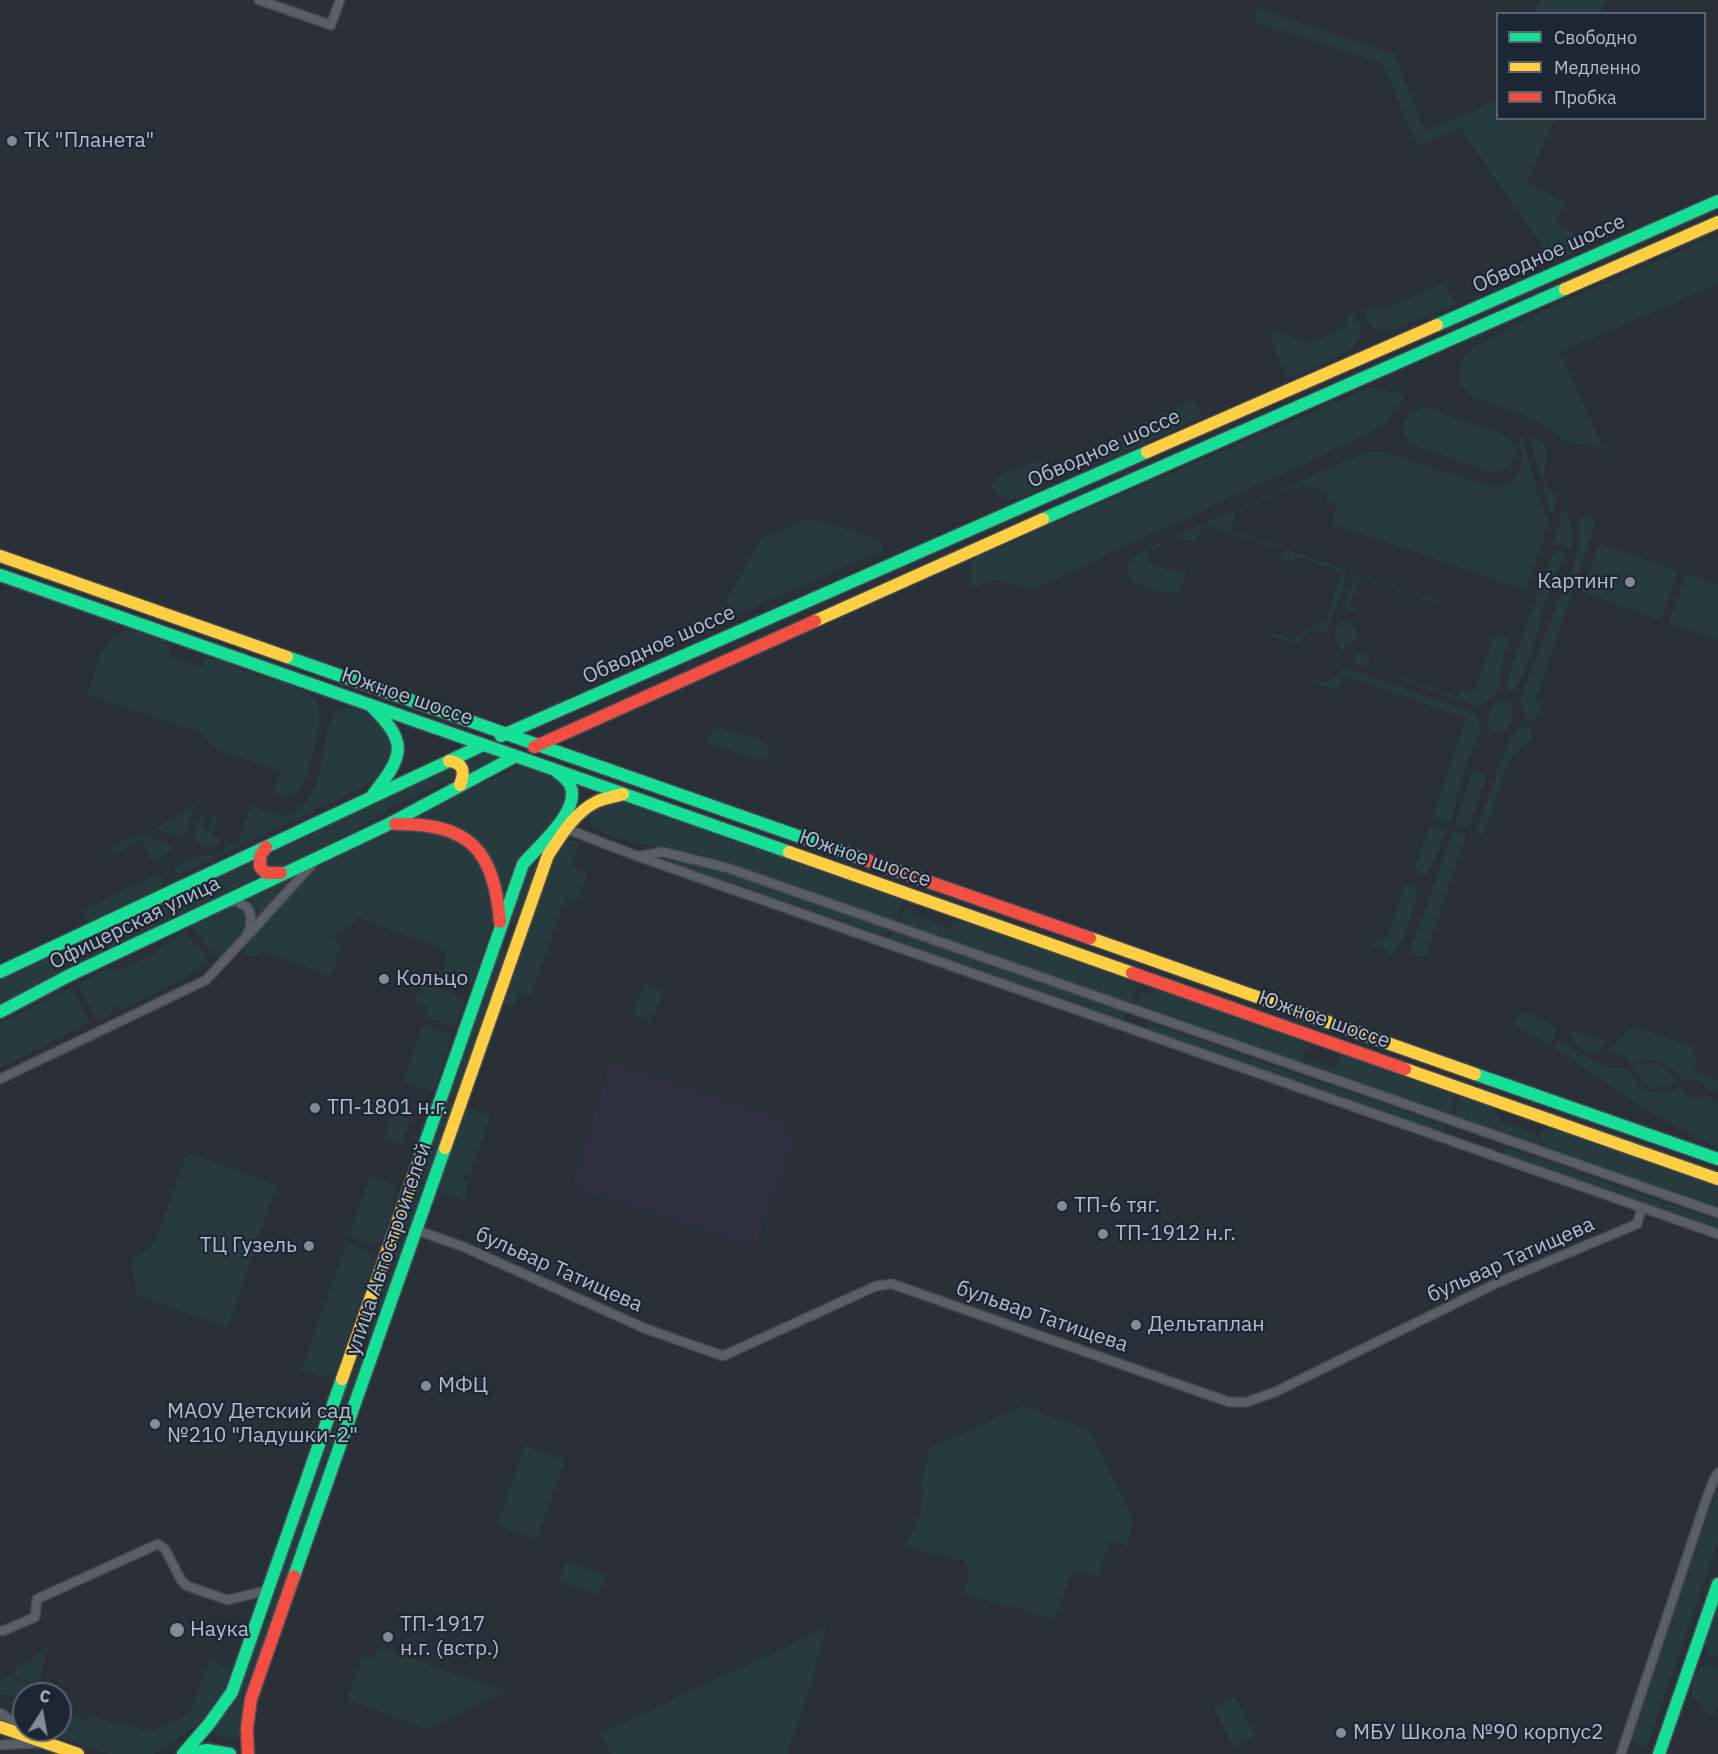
<!DOCTYPE html>
<html>
<head>
<meta charset="utf-8">
<style>
  body { margin:0 }
  #map { position:relative; width:1718px; height:1754px; overflow:hidden; background:#2a3038; font-family:"IBM Plex Sans",sans-serif }
  canvas { display:block }
  .legend { position:absolute; left:1496px; top:12px; width:210px; height:108px; box-sizing:border-box; background:#1d2633; border:2px solid #59626f; margin:0; padding:8px 10px; list-style:none; font-size:18px; color:#b4bcc9 }
  .legend li { display:flex; align-items:center; gap:12px; height:30px }
  .legend b { width:30px; border:2px solid #59626f }
  .north { position:absolute; left:12px; top:1682px; width:60px; height:60px; box-sizing:border-box; background:#1d2633; border:2px solid #59626f; border-radius:50%; rotate:11deg; font-size:16px; font-weight:700; line-height:24px; text-align:center; color:#b4bcc9 }
  .north::after { content:''; display:block; margin:auto; width:21px; height:27px; background:#848b96; clip-path:polygon(50% 0,100% 100%,50% 72%,0 100%) }
</style>
</head>
<body>
<div id="map">
<canvas width="1718" height="1754"></canvas>
<ul class="legend">
<li><b style="height:8px;background:#16e098"></b>Свободно</li>
<li><b style="height:8px;background:#ffcf43"></b>Медленно</li>
<li><b style="height:8px;background:#f24e42"></b>Пробка</li>
</ul>
<div class="north">С</div>
</div>
<script>
const c = document.querySelector('canvas').getContext('2d');
c.lineJoin = 'round';
function fillPath(path, color) { c.fillStyle = color; c.fill(path, 'evenodd'); }
function strokePath(path, color, width, dash) { c.strokeStyle = color; c.lineWidth = width; c.lineCap = dash ? 'butt' : 'round'; c.setLineDash(dash || []); c.stroke(path); }
function drawText(font, color, halo, rows, align = 'center') {
  c.font = font + ' "IBM Plex Sans",sans-serif'; c.lineWidth = 4.5; c.setLineDash([]); c.textBaseline = 'middle'; c.strokeStyle = halo; c.fillStyle = color; for (const [text, x, y, turn = 0] of rows) {
    c.save(); c.translate(x, y); c.rotate((+turn || 0) * Math.PI / 180); c.textAlign = isNaN(turn) ? turn : align; if (halo) c.strokeText(text, 0, 0); c.fillText(text, 0, 0); c.restore();
  }
}
fillPath(new Path2D(`
  M613,1061L782,1118L794,1144L754,1248L572,1186L609,1067Z`), '#31303e');
fillPath(new Path2D(`
  M1540,0H1606L1600,13H1534Z
  M1258,9L1394,54L1425,131L1496,101L1497,97L1498,118L1555,119L1526,184L1566,202L1556,223L1575,235L1576,245L1572,254L1553,261L1460,128L1417,146L1383,63L1253,22Z
  M1718,235V284L1560,352L1604,450L1586,443L1575,444L1561,439L1551,430L1530,418L1470,395L1459,382L1460,367L1464,357L1477,345L1542,311Z
  M1444,282L1456,304L1391,331C1377,332 1364,324 1366,309L1370,305L1378,312Z
  M1351,314L1356,316L1361,330L1360,336L1353,349L1297,376L1285,373L1270,337L1272,333C1283,331 1294,341 1305,342C1315,343 1337,330 1347,326L1346,318Z
  M1372,387L1406,396L1399,403L1388,421L1372,432L1031,590L997,579L974,589L969,576L972,559Z
  M1194,400L1203,417L1115,457C1104,460 1090,462 1082,452Z
  M1420,408H1428L1506,436L1516,446C1516,462 1509,473 1492,472L1412,445L1407,439L1403,427L1408,415Z
  M1521,435L1541,503L1549,522L1526,590L1331,524L1337,505L1326,501L1329,493L1300,483L1298,490L1290,487L1235,512L1232,531L1344,569L1346,577L1327,631H1313L1296,644L1265,634L1267,632L1293,639L1326,621L1342,572L1296,556L1293,563L1281,558L1284,550L1204,524L1196,542L1175,537L1160,544L1158,551L1150,549L1147,563L1182,574L1184,570L1186,571L1179,593C1171,596 1141,586 1133,581C1123,574 1128,559 1138,553L1366,452H1384C1407,460 1431,467 1455,475C1465,478 1476,483 1486,485C1520,491 1529,464 1518,437Z
  M1532,438C1556,440 1544,465 1543,480C1554,492 1560,498 1553,514L1550,512L1531,442Z
  M1039,460L1047,463C1054,481 1041,489 1027,495C1012,501 998,502 991,485L997,477Z
  M1564,506C1571,516 1575,540 1570,550L1561,544L1552,545Z
  M1584,515C1593,516 1595,521 1594,529L1536,698L1539,704V715L1531,721L1524,715L1520,700L1565,582L1571,571L1579,547L1578,519Z
  M816,520L876,538L882,545L883,550L727,619L719,614L760,540L804,521Z
  M1599,544L1678,571L1661,620L1582,592Z
  M1557,551L1564,553V560L1554,577L1542,611L1540,626L1525,671L1514,692H1510L1506,687L1511,667L1552,556Z
  M1686,574L1718,585V640L1669,623Z
  M1361,575L1440,602L1439,604L1360,577L1350,606L1357,609L1349,613L1346,610C1346,599 1351,580 1361,575Z
  M1344,621C1355,621 1356,630 1359,639L1346,644L1342,654L1340,653V642L1336,643C1334,635 1335,624 1344,621Z
  M129,629L164,641L169,645V656L201,667L205,658L223,660L235,668L264,678L283,682L304,691L317,701L319,707L320,723L307,776L300,789L287,796L273,792L280,772L215,749L199,732L88,695C97,667 98,640 129,629Z
  M1494,635L1507,638L1509,642L1503,660L1499,690L1494,697L1479,707L1356,664L1353,659L1356,652H1363L1370,658L1367,667L1458,697L1461,689L1474,693Z
  M1344,668L1473,712L1479,722L1480,730L1465,769L1450,823L1433,817L1466,718L1343,675L1339,687L1335,689L1311,682V680C1324,684 1337,681 1344,668Z
  M1501,701L1511,704C1516,715 1511,730 1499,734L1490,731L1486,722L1491,708Z
  M348,708C379,715 391,721 395,754L377,780L179,875L175,874V867C183,864 191,858 199,856C213,851 219,863 228,842L237,845L251,806L285,816C325,804 319,748 332,717L338,711Z
  M1521,727L1531,729L1532,738L1508,762L1484,834L1476,832L1510,737Z
  M720,728L758,739L770,747L768,758L750,757L709,744L707,740L715,729Z
  M479,749L504,757L466,777L460,759Z
  M450,764L458,767L457,777L393,806L351,833L282,867L274,870L266,869L264,860L267,856C329,826 388,793 450,764Z
  M519,766C537,765 556,775 568,787L564,812L520,855L503,905C502,883 495,847 471,837C453,830 423,826 403,822Z
  M1475,771L1484,773L1486,777L1468,829L1455,825L1471,776Z
  M197,798L187,830L182,835L175,836L155,829L191,808Z
  M617,799L628,801L904,898L895,921L731,863C716,859 700,855 685,852C662,847 605,841 590,823C589,805 602,804 617,799Z
  M202,812L207,814L202,828L209,831L214,816L219,817L212,836L220,839L218,845L213,848C185,845 195,832 202,812Z
  M1430,826L1447,831C1442,841 1431,871 1425,875L1420,874L1416,869V865Z
  M420,828L459,838L483,863L494,899L492,927L471,985L443,976L442,973L447,958L445,957L447,950L359,918L332,937L339,944L340,948L331,976L262,951L255,957L247,956L243,953L244,944L312,868L387,834Z
  M1453,831L1466,835L1426,954L1424,957L1412,954V946Z
  M141,834L173,846V851L152,861L141,840L113,854L110,849Z
  M569,840L580,843L571,867L587,873L577,901L565,898L531,997L518,993L513,1007L503,1002L552,856L563,842Z
  M257,858L262,875L71,968L62,949Z
  M540,858L519,919L517,922L512,923L509,919C516,901 521,865 540,858Z
  M673,858L734,875L889,929L886,936L732,883L667,863L668,859Z
  M297,872L256,921C255,910 252,903 241,899Z
  M155,876L162,878L164,885L161,890L89,924L82,910Z
  M1410,884L1416,887L1418,894L1404,939L1390,957L1384,947L1373,946L1376,938L1386,941L1404,887Z
  M906,905L914,915L951,929L954,922L969,921L1137,981L1133,1006L899,923Z
  M228,906C242,907 253,917 245,931C240,942 227,952 219,960L190,926Z
  M893,930L1124,1012L1126,1018L1120,1020L890,938Z
  M185,932L210,961L188,976L120,1010L118,1006L111,1009L113,1013L97,1021L78,984L101,972L127,966L153,954L177,936Z
  M503,948L506,954L455,1099L447,1097L499,950Z
  M55,953L64,971L0,1003V978Z
  M426,972L438,988L465,999L456,1026L424,1017L427,1007L415,1002Z
  M644,984L663,992L651,1022L632,1014Z
  M72,987L90,1022L0,1068V1023Z
  M1162,990L1293,1035L1300,1042L1308,1045L1301,1065L1137,1007L1141,991L1149,993Z
  M1521,1014H1530L1555,1027V1038L1549,1045L1514,1025L1516,1018Z
  M1149,1023L1445,1126L1442,1133L1148,1030L1146,1027Z
  M423,1025L447,1033L451,1040L434,1091L403,1082Z
  M1633,1026L1692,1046L1697,1061L1691,1070L1718,1079V1089L1711,1093L1699,1080L1683,1081C1670,1064 1652,1054 1631,1063L1622,1054L1609,1051L1608,1050Z
  M1572,1031L1605,1041V1044L1596,1053H1587L1575,1043L1570,1032Z
  M1559,1040C1579,1052 1602,1072 1628,1068C1640,1093 1653,1099 1680,1087C1686,1099 1698,1101 1710,1096L1718,1103V1149L1635,1103L1553,1046Z
  M1340,1056L1356,1057L1456,1093L1449,1117L1307,1067L1310,1061L1335,1069Z
  M1641,1063C1658,1062 1669,1068 1677,1082C1656,1093 1642,1089 1633,1066Z
  M1461,1094L1493,1105L1502,1122L1536,1134L1543,1150L1454,1119Z
  M445,1101L453,1104L373,1334L367,1338L363,1335Z
  M461,1106L490,1116L470,1174H465L463,1179L467,1183L465,1201L435,1190Z
  M392,1113L411,1119L402,1144L384,1138Z
  M1543,1129L1560,1130L1718,1185V1212L1547,1152L1539,1136Z
  M1505,1149H1510L1718,1221V1230L1506,1156L1504,1153Z
  M187,1153L277,1185L228,1327L137,1295L131,1262L155,1243Z
  M371,1174L394,1187L397,1191L383,1239L374,1244L349,1236Z
  M347,1243C358,1247 372,1249 374,1262L335,1374L320,1377L301,1370Z
  M363,1354L365,1357L329,1462L320,1459L356,1358Z
  M1023,1406L1090,1431L1133,1520L1128,1546L1110,1540L1098,1576L1073,1568L1055,1619L963,1594L970,1571L962,1560L904,1546L914,1529L921,1509L922,1479L930,1448Z
  M525,1446L565,1460L537,1539L497,1525Z
  M318,1463L327,1466L274,1615L265,1612Z
  M1718,1485V1541L1647,1746L1628,1740Z
  M566,1562L606,1575L599,1594L559,1581Z
  M1718,1606V1657H1713L1707,1653L1704,1646Z
  M263,1618L273,1621L245,1700L240,1736L236,1739L216,1734L215,1726Z
  M826,1628L812,1682L787,1754H611L601,1733Z
  M379,1647L504,1691L428,1729L347,1700L363,1655L374,1659Z
  M45,1649L46,1656L39,1683L34,1685L11,1673Z
  M209,1661L230,1668L229,1686L208,1718L154,1754H107L37,1730H60V1712L84,1719L95,1716L127,1728L128,1725L143,1731H151L190,1713Z
  M1706,1665L1718,1669V1702L1714,1715L1700,1710L1703,1703L1691,1699L1695,1671L1702,1666Z
  M8,1676L31,1686L36,1694H24V1696L0,1694V1682Z
  M1235,1697L1255,1735L1233,1746L1214,1708Z`), '#273a3e');
const street = new Path2D(`
  M259,0L331,25L340,0
  M564,828L637,856L1718,1234
  M638,856L663,852L728,868L1718,1213
  M250,933L314,862
  M0,1079L206,980L246,937L250,928L251,916L247,907L236,901L230,902
  M416,1230L464,1247L644,1328L723,1356L876,1286L892,1284L1229,1402H1247L1275,1392L1499,1282L1637,1224L1642,1208
  M0,1630L3,1631L35,1617L37,1599L158,1544L165,1549L181,1580L187,1586L228,1600L268,1590
  M0,1713L24,1728
  M0,1745L40,1743
  M1621,1754L1707,1497L1715,1477L1718,1473`);
const fast = new Path2D(`
  M1437,325L1718,201
  M1043,519L1565,289
  M0,575L789,852
  M287,657L869,861
  M371,706C410,744 403,756 372,796
  M501,736L1147,452
  M0,972L483,745
  M0,1012L70,975L387,825L516,756
  M1475,1074L1718,1159
  M420,1158L523,864C538,846 582,810 570,785C567,779 561,775 556,771
  M294,1576L445,1148
  M183,1754L209,1724L232,1692L342,1379
  M185,1754L207,1750L230,1754
  M1659,1754L1718,1584`);
const slow = new Path2D(`
  M1565,289L1718,222
  M1147,452L1437,325
  M0,556L287,657
  M815,621L1043,519
  M449,761C464,763 465,772 460,785
  M789,852L1132,973
  M1090,938L1475,1074
  M1405,1069L1718,1179
  M445,1148L548,855C561,836 574,813 596,802C604,798 614,797 623,794
  M342,1379L420,1158
  M0,1727L78,1754`);
const jam = new Path2D(`
  M534,747L815,621
  M395,824C469,823 494,849 500,922
  M266,847L260,856V867L266,873H281
  M869,861L1090,938
  M1132,973L1405,1069
  M248,1754L247,1728L251,1699L294,1576`);
strokePath(street, '#484c53', 11);
strokePath(fast, '#484c53', 15);
strokePath(slow, '#484c53', 15);
strokePath(jam, '#484c53', 15);
strokePath(street, '#5a5e66', 8);
strokePath(fast, '#16e098', 12);
strokePath(slow, '#ffcf43', 12);
strokePath(jam, '#f24e42', 12);
for (const [x, y, r, color] of [
  [12,141,6,"#848b96"],
  [1630,582,6,"#848b96"],
  [384,979,6,"#848b96"],
  [315,1108,6,"#848b96"],
  [1062,1206,6,"#848b96"],
  [1103,1234,6,"#848b96"],
  [309,1246,6,"#848b96"],
  [1136,1325,6,"#848b96"],
  [426,1386,6,"#848b96"],
  [155,1424,6,"#848b96"],
  [177,1630,8,"#848b96"],
  [388,1637,6,"#848b96"],
  [1341,1733,6,"#848b96"]
]) { const dot = new Path2D(); dot.arc(x, y, r, 0, 2 * Math.PI); c.fillStyle = color; c.fill(dot); strokePath(dot, '#1d2633', 2); }
drawText('21px', '#b4bcc9', '#1d2633', [
  ["ТК \"Планета\"",24,141],
  ["Картинг",1618,582,"right"],
  ["Кольцо",396,979],
  ["ТП-1801 н.г.",327,1108],
  ["ТП-6 тяг.",1074,1206],
  ["ТП-1912 н.г.",1115,1234],
  ["ТЦ Гузель",297,1246,"right"],
  ["Дельтаплан",1148,1325],
  ["МФЦ",438,1386],
  ["МАОУ Детский сад",167,1412],
  ["№210 \"Ладушки-2\"",167,1436],
  ["ТП-1917",400,1625],
  ["н.г. (встр.)",400,1649],
  ["Наука",190,1630],
  ["МБУ Школа №90 корпус2",1353,1733]
], 'left');
drawText('21px', '#b4bcc9', '#1d2633', [
  ["Обводное шоссе",1549,254,-24],
  ["Обводное шоссе",1104,449,-24],
  ["Обводное шоссе",659,645,-24],
  ["Южное шоссе",407,697,19],
  ["Южное шоссе",865,859,19],
  ["Офицерская улица",135,923,-26],
  ["Южное шоссе",1324,1020,19],
  ["улица Автостроителей",389,1249,-71],
  ["бульвар Татищева",1511,1260,-24],
  ["бульвар Татищева",559,1270,24],
  ["бульвар Татищева",1042,1317,19]
]);
</script>
</body>
</html>
